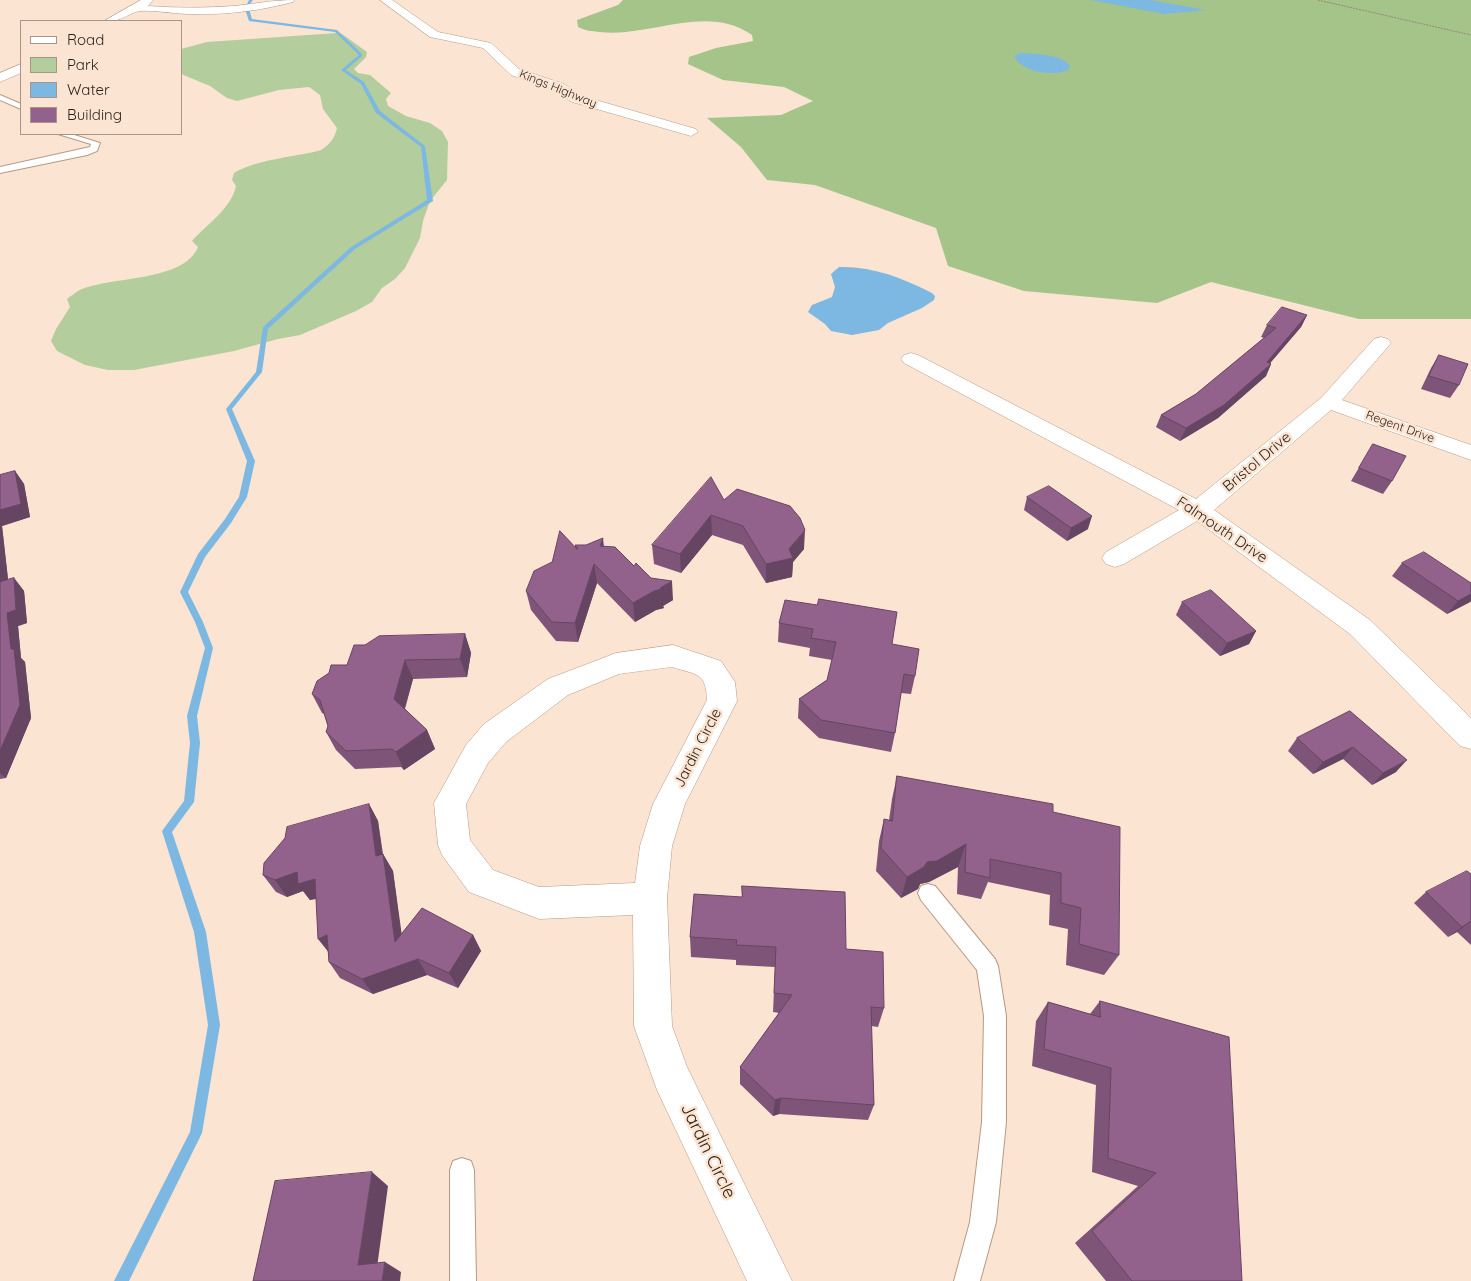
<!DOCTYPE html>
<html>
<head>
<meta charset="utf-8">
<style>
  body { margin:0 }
  #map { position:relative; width:1471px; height:1281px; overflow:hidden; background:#fce4d2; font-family:Quicksand,sans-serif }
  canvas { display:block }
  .legend { position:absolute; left:20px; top:20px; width:162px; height:115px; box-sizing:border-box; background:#fce4d2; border:1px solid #a89587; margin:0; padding:6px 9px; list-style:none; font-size:15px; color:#291f17 }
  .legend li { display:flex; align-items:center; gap:10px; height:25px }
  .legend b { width:25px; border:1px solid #a89587 }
</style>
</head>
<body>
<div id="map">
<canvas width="1471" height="1281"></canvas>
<ul class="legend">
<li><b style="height:6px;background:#fff"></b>Road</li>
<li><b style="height:14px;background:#b4cd9d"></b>Park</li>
<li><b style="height:14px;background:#7cb8e1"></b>Water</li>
<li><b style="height:14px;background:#92628d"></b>Building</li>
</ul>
</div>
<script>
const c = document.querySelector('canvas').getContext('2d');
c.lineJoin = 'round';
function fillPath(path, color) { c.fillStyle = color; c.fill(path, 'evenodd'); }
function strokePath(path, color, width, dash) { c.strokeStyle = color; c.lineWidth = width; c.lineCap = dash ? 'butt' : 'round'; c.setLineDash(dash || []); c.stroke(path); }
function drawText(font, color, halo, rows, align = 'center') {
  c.font = font + ' Quicksand,sans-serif'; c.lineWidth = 5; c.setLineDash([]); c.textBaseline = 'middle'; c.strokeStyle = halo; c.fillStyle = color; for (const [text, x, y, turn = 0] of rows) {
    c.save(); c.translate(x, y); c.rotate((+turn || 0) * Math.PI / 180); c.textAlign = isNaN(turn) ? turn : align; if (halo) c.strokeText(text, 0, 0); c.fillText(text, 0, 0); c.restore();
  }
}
fillPath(new Path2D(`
  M337,33L342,34L367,52L366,57L354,69L358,73L370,75L391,93L386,99L388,106L406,116L430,123L442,131L448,142L447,180L430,201L423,221L420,238L405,268L395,279L382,288L372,302L356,311L300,335L278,339L234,351L134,370H108L85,365L57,351L51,341L56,329L70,307L67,299C71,296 76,292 80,290C111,276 184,282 198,247L192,241C207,224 231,209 236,186L232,180L234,173C260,158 293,158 321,150C330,144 335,138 337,128L323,109L320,95L309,87L279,90L237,101L227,98L210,86L181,74V49L207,42Z`), '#b4cd9d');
fillPath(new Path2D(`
  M623,0H1471V319H1359L1211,282L1157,303L1024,291L948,266L936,228L815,185L767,180L741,147L707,118L781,115L813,101L784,87L723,80L688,64L689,57L716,48L753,41L752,35C706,3 650,38 600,32C592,31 585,31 578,27L577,20L618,5Z`), '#a5c48a');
fillPath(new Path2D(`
  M1091,0H1150L1206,10L1164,14Z
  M1021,53C1035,54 1062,54 1070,66L1068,70C1052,77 1022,72 1014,56Z
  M839,267C872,266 903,278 932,293L935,296L934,300L922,308L888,323L879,330L852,335L831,331L825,324L808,312L812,305L832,297L835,287L831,274Z`), '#7cb8e1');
fillPath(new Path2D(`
  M249,0H253L248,6H246Z
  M247,8L249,9L252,19L337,30L362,54V56L346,70L364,82L380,111L425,146L433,201L355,249L268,329L262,372L232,409L255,461L247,497L231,523L205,557L188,592L203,622L213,648L197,716L200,743L194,802L172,832L206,932L220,1025L202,1133L129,1281H114L190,1132L208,1025L194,932L162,831L184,801L190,743L187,716L205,648L195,622L180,592L198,554L225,519L239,497L247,461L226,409L256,372L263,327L351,247L427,200L421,147L376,113L361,84L341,70L359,55L335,32L249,21L245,9Z`), '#7cb8e1');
const service = new Path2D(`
  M0,95L21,104V109L0,100Z
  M58,134H71L100,143L97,151L87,155L0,173V167L90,147L91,144Z
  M928,884L935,886L995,959L998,966L1006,1016V1122L996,1222L980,1281H954L970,1222L982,1122L984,1016L977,970L921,900L918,893L921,886Z
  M462,1158L471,1161L474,1170L476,1281H450V1170L453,1161Z`);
const minor = new Path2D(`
  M141,0H153L148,6C176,8 204,8 233,6C254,4 273,0 294,0L293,2C259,11 225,15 190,14C175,14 155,10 140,11C127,13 124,22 104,21Z
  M380,0H392L438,32L491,43L519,69L564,84L582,96L696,129L698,132L691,136L572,102L554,90L511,75L483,48L430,37Z
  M21,64V73L0,82V73Z
  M1381,337L1388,339L1391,343L1342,400L1471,445V460L1331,410L1214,510L1370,620L1471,718V749L1460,746L1350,634L1197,521L1124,564L1115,567L1106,564L1102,558L1106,552L1179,510L904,363L901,359L904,355L911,353L918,355L1196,499L1321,398L1374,339Z
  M673,645L721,661L735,682L737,701L685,804L672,846L667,898L672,1026L687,1067L792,1281H747L657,1090L634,1026L633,915L539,919L469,892L442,855L438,845L434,803L466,745L484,724L548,679L616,653ZM672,667C697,675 706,672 707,700L653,804L640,846L635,883L539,887L493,870L470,840L466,804L488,763L506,742L568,695L619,674Z`);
strokePath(service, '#b69985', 2);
strokePath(minor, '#b69985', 1);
strokePath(new Path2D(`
  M1318,0L1471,35`), '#988679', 1, [2, 1]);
fillPath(service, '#fff');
fillPath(minor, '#fff');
fillPath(new Path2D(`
  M1307,315L1301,327L1270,363L1271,364L1266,376L1218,418L1180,441L1156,427L1161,415L1196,394L1264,338L1261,337L1267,325Z
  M1439,355L1459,385L1450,398L1421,389L1431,368Z
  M1373,444L1392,481L1383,494L1351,481Z
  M15,471L24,484L30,517L2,526L8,580L14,578L24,591L27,623L18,626L21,658L25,662L31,718L6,778L0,779V475Z
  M1027,497L1088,529L1067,541L1024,510Z
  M724,500L804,549L793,562L792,577L766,583L743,545L712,535L681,573L654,564L652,545Z
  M575,545L604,546L634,566L673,600L663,606L664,608L656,610L635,622L597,583L578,642L556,641L531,610L526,591L552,562L575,547Z
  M1402,563L1471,583V601L1470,602L1447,614L1392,576Z
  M785,600L892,644L915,676L911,694L901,693L895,733L891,752L819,738L798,718L799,699L827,680L832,660L809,656L810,648L778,642L779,623Z
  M1182,602L1256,631L1249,644L1220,656L1176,615Z
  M465,634L471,653L467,677L413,679L405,709L427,730L435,749L404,770L401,767L355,769L336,750L326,732L328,726L324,714L322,713L312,694L347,665L365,645Z
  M1350,711L1396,772L1372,785L1343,759L1313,774L1288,751L1297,738Z
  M897,776L1053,812L1119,955L1104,975L1066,965L1068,929L1049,925L1050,895L988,882L981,899L957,894L958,867L929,882L920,884L918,889L901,898L876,871L879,841L884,819L889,820L892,799Z
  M369,804L378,821L383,854L393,871L401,934L473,935L481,951L458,988L427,975L373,994L340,978L329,962L328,952L316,899L310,900L303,891L287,897L276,892L263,875Z
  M1471,874V945L1457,932L1448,937L1414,903L1426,892Z
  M694,894L846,949L884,1008L878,1027L871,1026L874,1105L868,1120L779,1114L773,1116L740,1084V1067L779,1013L773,1012L775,967L736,965V960L691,957L690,937Z
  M1100,1001L1242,1281H1106L1075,1243L1138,1186L1092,1172L1096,1085L1032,1066L1036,1021L1048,1002L1090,1014Z`), '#7e5479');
fillPath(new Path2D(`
  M1307,315L1301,327L1266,368L1271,364L1266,376L1218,418L1180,441L1186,428L1267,362Z
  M15,471L24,484L30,517L2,526L10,596L0,584V510Z
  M711,515L712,535L681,573L680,554Z
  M1092,516L1088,529L1067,541L1071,528Z
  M805,530L804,549L793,562L792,577L766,583V564L789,549Z
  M603,538L605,557L600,546Z
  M594,564L597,583L578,642L575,623Z
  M14,578L24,591L27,623L18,626L21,658L25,662L31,718L6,778L0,773V751L11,649L7,613Z
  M672,581L673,600L663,606L664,608L656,610L635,622L633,603Z
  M1471,594V601L1470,602L1447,614L1458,601Z
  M1256,631L1249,644L1220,656L1227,643Z
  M465,634L471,653L467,677L460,659Z
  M405,660L413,679L402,717L394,699Z
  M427,730L435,749L404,770L396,752Z
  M1353,747L1343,759L1313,774L1323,762Z
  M1407,760L1396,772L1372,785L1383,773Z
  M369,804L378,821L385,873L376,856Z
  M966,844L958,867L929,882L920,884L918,889L901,898L907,877L927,862Z
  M383,854L393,871L405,958L395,942Z
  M297,872L315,879L326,896L310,900L303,891L287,897L275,880Z
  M1471,921L1457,932L1448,937L1462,927Z
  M327,935L330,954L318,939Z
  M473,935L481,951L458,988L449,973Z
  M418,959L427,975L373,994L362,979Z
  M781,1098L779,1114L773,1116L775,1100Z
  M372,1172L388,1186L376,1275L358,1265Z
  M385,1262L401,1272L400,1281H382Z`), '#664563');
const building = new Path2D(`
  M1282,307L1307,315L1267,362L1271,364L1224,405L1186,428L1161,415L1196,394L1276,328L1267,325Z
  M1439,355L1468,364L1459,385L1429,376Z
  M1373,444L1406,456L1392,481L1359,468Z
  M15,471L21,504L0,510V475Z
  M711,477L724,500L737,489L790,506L800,518L805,530L789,549L793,558L766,564L743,526L711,515L680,554L652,545Z
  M1049,486L1092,516L1071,528L1027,497Z
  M560,531L577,549H578L575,545H586L603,538L600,546L615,547L634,566L636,563L651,578L672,581L660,588L662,589L654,591L633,603L594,564L575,623L552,622L526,591L534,571L552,562Z
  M1424,552L1471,583V594L1458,601L1402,563Z
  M14,578L16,610L7,613L11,649H14L20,705L0,751V582Z
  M1211,590L1256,631L1227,643L1182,602Z
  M819,599L897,612L892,644L919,649L915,676L904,674L895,733L821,720L799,699L827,680L836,642L811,638L813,629L779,623L785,600L817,605Z
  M465,634L460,659L405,660L394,699L427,730L396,752L392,749L346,751L326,732L328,726L320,700L312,694L317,681L329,673L331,665H347L354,645H365L379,636Z
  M1350,711L1407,760L1383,773L1353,747L1323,762L1297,738Z
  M897,776L1053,804V812L1120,827L1119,955L1079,944L1081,908L1061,903V873L990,859V878L965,872L966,844L937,861L927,862L924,867L907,877L881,848L884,819L892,821Z
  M369,804L376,856L383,854L395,942L422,908L473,935L449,973L418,959L362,979L329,962L327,935L318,939L315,879L298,884L297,872L275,880L263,875L264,863L285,838L287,827Z
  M1467,871L1471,874V921L1462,927L1426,892Z
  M742,886L845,892L846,949L883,952L884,1008L871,1007L874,1105L781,1098L775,1100L740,1067L792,995L774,993L776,947L736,945L737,940L690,937L694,894L742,897Z
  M1100,1001L1229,1037L1242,1281H1132L1092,1231L1156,1173L1108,1158L1111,1068L1044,1049L1048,1002L1100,1017Z
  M372,1172L358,1265L385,1262L382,1281H253L275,1181Z`);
fillPath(building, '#92628d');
strokePath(building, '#664563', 1);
drawText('12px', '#291f17', '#fce4d2', [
  ["Kings Highway",558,89,22],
  ["Regent Drive",1400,427,20]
]);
drawText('15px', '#291f17', '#fce4d2', [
  ["Bristol Drive",1257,462,-40],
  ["Falmouth Drive",1222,530,34],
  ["Jardin Circle",698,748,-63]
]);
drawText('18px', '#291f17', '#fce4d2', [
  ["Jardin Circle",708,1151,64]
]);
</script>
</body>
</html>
